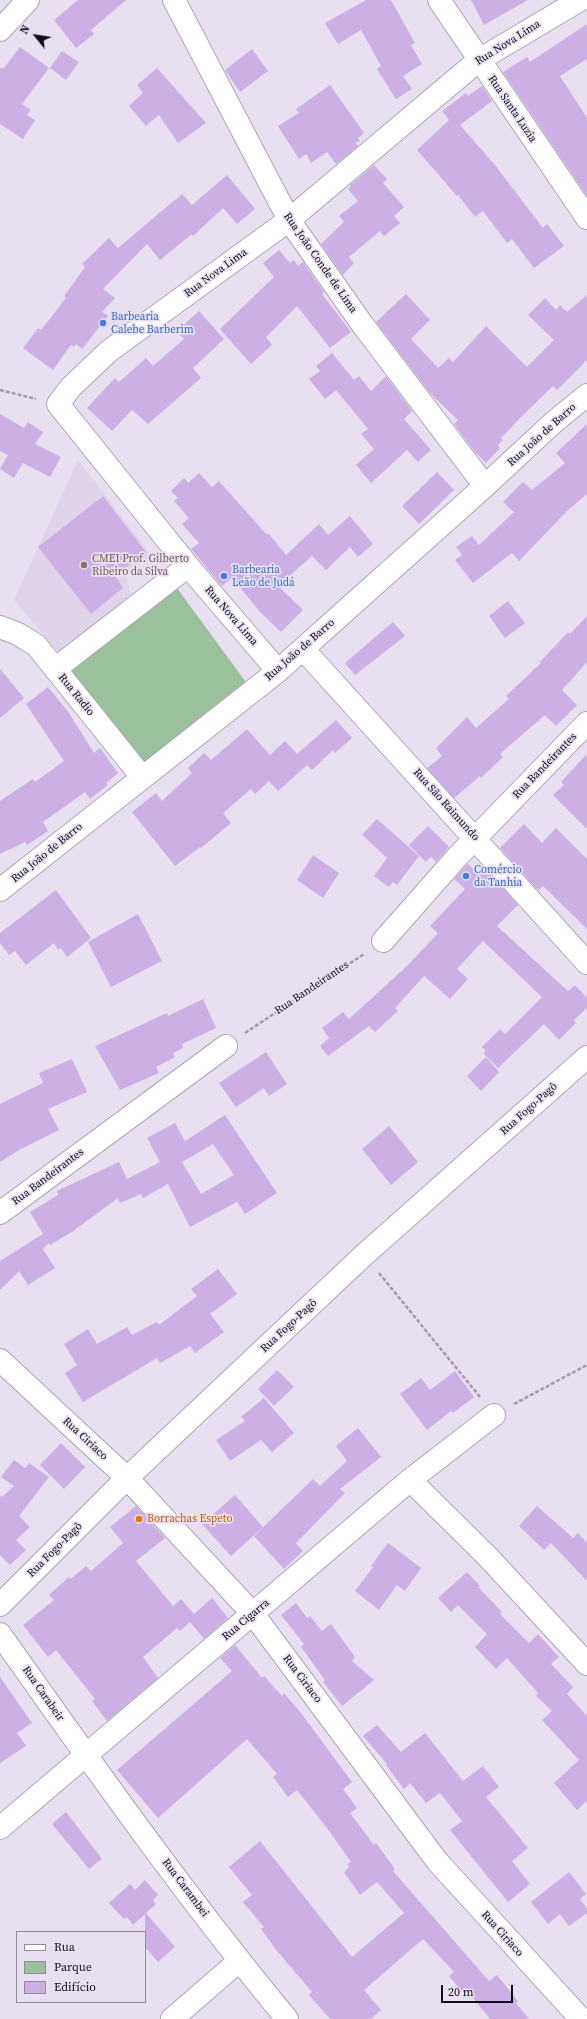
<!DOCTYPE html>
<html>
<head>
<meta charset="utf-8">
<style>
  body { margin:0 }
  #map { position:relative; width:587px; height:2019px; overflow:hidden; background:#e8e0f1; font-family:"Source Serif 4",serif }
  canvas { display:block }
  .legend { position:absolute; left:16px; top:1931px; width:130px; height:72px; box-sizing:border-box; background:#e8e0f1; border:1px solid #918c98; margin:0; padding:5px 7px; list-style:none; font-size:12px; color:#0f0d12 }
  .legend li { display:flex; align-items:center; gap:8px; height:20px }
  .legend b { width:20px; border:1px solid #918c98 }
  .north { position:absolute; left:16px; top:16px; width:40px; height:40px; -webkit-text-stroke:3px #e8e0f1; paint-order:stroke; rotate:300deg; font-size:11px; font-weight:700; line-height:16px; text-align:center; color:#0f0d12 }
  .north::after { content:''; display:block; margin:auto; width:14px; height:18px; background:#0f0d12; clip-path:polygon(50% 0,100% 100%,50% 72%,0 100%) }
  .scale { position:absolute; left:441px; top:1985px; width:72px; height:18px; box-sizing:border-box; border:2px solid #0f0d12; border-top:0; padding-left:5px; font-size:12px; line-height:14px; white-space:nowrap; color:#0f0d12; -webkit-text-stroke:3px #e8e0f1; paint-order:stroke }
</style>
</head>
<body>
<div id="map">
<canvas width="587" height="2019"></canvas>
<ul class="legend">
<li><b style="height:5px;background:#fff"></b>Rua</li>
<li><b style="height:11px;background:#9bc09c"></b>Parque</li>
<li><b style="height:11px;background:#cbafe5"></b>Edifício</li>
</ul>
<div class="north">N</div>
<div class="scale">20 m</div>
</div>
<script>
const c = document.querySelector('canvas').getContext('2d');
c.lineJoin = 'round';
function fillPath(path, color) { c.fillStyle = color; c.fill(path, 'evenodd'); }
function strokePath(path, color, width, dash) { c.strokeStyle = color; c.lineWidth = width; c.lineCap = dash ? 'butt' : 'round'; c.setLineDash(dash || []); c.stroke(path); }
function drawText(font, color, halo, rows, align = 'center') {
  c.font = font + ' "Source Serif 4",serif'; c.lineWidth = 3.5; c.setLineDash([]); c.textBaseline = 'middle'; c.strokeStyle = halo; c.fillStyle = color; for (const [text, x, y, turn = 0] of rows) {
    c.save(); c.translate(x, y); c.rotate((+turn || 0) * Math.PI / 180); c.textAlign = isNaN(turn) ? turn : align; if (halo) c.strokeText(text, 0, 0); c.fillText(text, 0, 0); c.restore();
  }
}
fillPath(new Path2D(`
  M78,460L152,556L126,575L130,591L128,607L61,655L14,600Z`), '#e0d4eb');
fillPath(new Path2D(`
  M174,584L248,685L140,765L66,664Z`), '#9bc09c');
fillPath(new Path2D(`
  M78,0H126L91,30L94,34L76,48L54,20Z
  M366,0H391L415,43L411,45L422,64L403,76L412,89L396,99L377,69L381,66L361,30L338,44L325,23Z
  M471,0H528L484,25Z
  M587,24V59L560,76L587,118V196L503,72L527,57L530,62Z
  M20,47L49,68L22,104L31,110L27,115L35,120L23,139L0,124V68H4Z
  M252,49L268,71L240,92L225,70Z
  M62,51L79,62L66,80L50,68Z
  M157,68L206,123L178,143L159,115L146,126L129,106L143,93L137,85Z
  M330,85L364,133L358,138L360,141L356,143L358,146L336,164L327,152L311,163L306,154L299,159L278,126L299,113L296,109Z
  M482,86L492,101L460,125L494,164L543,228L547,224L564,246L534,268L512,239L507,243L483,211L475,217L458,195L457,196L417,150L449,120L442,111L466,93L468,96Z
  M374,165L387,179L383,183L404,207L394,216L400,223L384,236L380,231L349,257L354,263L343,275L321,244L344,222L339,216L358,201L348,189L351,186L350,185Z
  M227,175L255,209L237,224L223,208L193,236L192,234L160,260L147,244L103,289L115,298L102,312L108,316L82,349L76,344L74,347L71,345L53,370L23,348L38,328L41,330L66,298L64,296L85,267L82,264L109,238L118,248L182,194L192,205Z
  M279,250L290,263L294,260L298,266L303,262L324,292L322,294L351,332L330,348L297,306L266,337L272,345L251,364L220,329L274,277L263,263Z
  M406,294L430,320L411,339L438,368L449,358L453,362L486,326L527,367L554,340L528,315L545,298L556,310L560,305L567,312L587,295V360L557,390L553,386L523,415L501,438L503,440L498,445L500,448L486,463L475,452L454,424L458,420L430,393L376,322Z
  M199,311L224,339L193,368L201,378L148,424L132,410L112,431L87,408L115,378L119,382L146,358L153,366L184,339L177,331Z
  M332,353L354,380L359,376L371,391L386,376L412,411L404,419L431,450L418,462L407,450L371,483L356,465L374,449L361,434L368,429L336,390L325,399L309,379L320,371L316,366Z
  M0,414L24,428L28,422L43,432L35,444L61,457L50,477L23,463L14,478L0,469L8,455L0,451Z
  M587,424V494L567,511L519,561L512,553L473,583L455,560L462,555L456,547L472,536L479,545L514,512L503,502L523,482L532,490L565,463L556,453Z
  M437,472L454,490L419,524L402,506Z
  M199,473L212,487L219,481L267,535L269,534L286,555L319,524L328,535L350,516L373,544L358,557L350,547L326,570L312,556L278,586L303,610L281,632L261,613L232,578L222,586L191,549L199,543L182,524L189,518L174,501L178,498L171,491L184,478L188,483Z
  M103,496L146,552L115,576L123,588L91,614L38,547Z
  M508,601L525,623L505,638L489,616Z
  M587,616V662L562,690L577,705L556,726L545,715L500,754L503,757L481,778L480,776L454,798L427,768L442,756L436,748L467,717L476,728L509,699L506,696L541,663L540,662L568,632L570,634Z
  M393,622L405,636L355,675L345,663Z
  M0,669L24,698L0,718Z
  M48,687L69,713L94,753L100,748L118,773L106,783L108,785L90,799L85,792L43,822L48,831L27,845L25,842L0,854V801L33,779L35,782L64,761L26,704Z
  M336,720L352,738L335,753L333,750L312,770L307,765L278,791L269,781L255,794L251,789L223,813L231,823L201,848L200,847L175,866L132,812L156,793L162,801L192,773L188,768L204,753L211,760L247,729L270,755L285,741L297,754Z
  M587,754V829L553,795L564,785L561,782Z
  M377,819L419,856L397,885L393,882L389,887L374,876L387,858L362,835Z
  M524,824L542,843L556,828L587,859V929L543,886L539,890L535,887L500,848Z
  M428,826L449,847L436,862L431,857L426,862L409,845Z
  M313,855L339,873L323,898L297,880Z
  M468,864L477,872L483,866L518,905L497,926L568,991L575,985L587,998V1008L574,1020L576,1023L559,1040L544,1024L498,1068L483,1053L486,1051L482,1047L500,1029L505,1034L542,997L483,941L457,969L468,979L450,999L424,976L395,1008L398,1011L375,1032L369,1026L328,1056L320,1046L329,1038L322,1028L343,1012L349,1019L407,966L438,933L430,926L465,889L454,879Z
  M56,890L91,938L67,957L61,948L58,950L54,943L26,965L15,951L9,955L0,943V933Z
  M138,914L162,961L111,987L88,942Z
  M203,999L216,1028L182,1044L183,1048L173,1053L175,1057L156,1067L159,1073L120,1090L95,1046L167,1013L168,1016Z
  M266,1052L287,1084L269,1096L264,1088L236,1107L219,1083Z
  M486,1057L499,1072L481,1091L467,1076Z
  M72,1059L87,1092L48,1109L59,1130L19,1150L0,1162V1104L43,1083L39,1073Z
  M225,1115L277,1193L245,1214L237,1202L190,1227L168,1184L143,1198L141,1194L120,1203L118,1198L72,1232L50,1245L49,1243L43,1249L55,1268L28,1285L19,1271L0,1290V1261L43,1234L30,1212L58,1195L57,1191L119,1162L127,1179L160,1162L147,1138L175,1123L185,1141ZM213,1144L234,1175L201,1194L182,1162Z
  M389,1126L418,1162L391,1185L362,1149Z
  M218,1269L237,1294L210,1314L224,1332L195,1353L190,1346L160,1363L157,1358L83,1402L65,1373L77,1365L64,1344L88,1329L97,1344L127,1327L132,1335L157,1322L159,1325L197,1296L191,1289Z
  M277,1370L294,1387L274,1406L258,1389Z
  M455,1371L474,1397L453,1413L451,1411L427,1430L400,1394L421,1378L430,1390Z
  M264,1398L294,1433L272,1452L261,1440L230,1461L216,1440L245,1421L241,1417Z
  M358,1428L381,1457L340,1489L345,1493L296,1543L303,1551L284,1569L254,1536L313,1479L320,1486L347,1461L336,1446Z
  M61,1443L85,1467L64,1489L40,1465Z
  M14,1460L25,1468L29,1463L49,1477L19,1516L30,1527L16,1540L26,1550L10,1565L0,1555V1495L2,1497L14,1486L1,1477Z
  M235,1495L263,1527L231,1556L202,1524Z
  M136,1506L165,1538L136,1561L173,1606L181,1599L194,1614L212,1598L228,1618L204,1639L190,1622L180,1631L177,1628L143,1657L158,1678L107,1721L92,1701L95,1699L56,1650L48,1657L23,1625L54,1600L49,1595L69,1577L71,1579L86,1566L91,1571L123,1543L110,1527Z
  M537,1506L573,1538L578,1533L587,1543V1581L551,1543L544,1550L519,1526Z
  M388,1543L421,1568L405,1591L397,1585L379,1610L355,1591L373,1567L371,1566Z
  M467,1572L480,1586L478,1587L502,1612L500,1614L529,1643L538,1634L559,1657L551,1664L573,1687L567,1694L587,1716V1801L577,1810L554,1783L579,1760L542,1720L552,1711L536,1696L538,1693L507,1658L496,1669L475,1647L487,1634L458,1605L451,1612L438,1598Z
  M296,1603L307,1618L310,1616L322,1631L331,1624L355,1657L352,1661L374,1680L342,1706L323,1682L325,1680L301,1647L304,1644L281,1615Z
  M235,1645L262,1678L264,1676L282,1696L284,1693L301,1713L352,1782L343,1789L357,1808L350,1813L374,1845L376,1843L395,1869L393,1871L489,1981L497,1975L518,2001L516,2003L529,2019H490L468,1992L465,1995L449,1976L454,1972L423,1939L364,1990L381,2010L371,2019H330L309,1995L312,1992L277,1951L261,1929L264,1927L243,1902L252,1895L229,1867L260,1841L352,1957L404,1913L377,1882L360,1895L344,1872L349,1867L347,1864L351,1862L330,1832L297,1790L288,1797L273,1777L277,1774L247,1739L158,1818L117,1770L232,1671L220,1658Z
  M0,1677L32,1723L17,1733L26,1746L0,1763Z
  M377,1725L401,1752L425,1733L463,1781L483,1766L499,1787L486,1797L528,1848L512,1861L530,1884L508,1902L450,1830L462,1821L440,1793L426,1803L410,1783L404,1789L386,1765L387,1764L363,1736Z
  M66,1812L102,1859L89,1869L52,1824Z
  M569,1872L586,1894L580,1899L587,1909V1913L569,1926L560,1914L548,1924L531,1902Z
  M145,1880L158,1895L153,1900L156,1904L146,1913L175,1947L158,1962L145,1947V1914L133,1925L127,1917L124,1919L109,1903L130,1884L135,1890Z`), '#cbafe5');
const street = new Path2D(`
  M174,0L289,220L362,324L485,486
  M439,0L587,218
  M0,30L28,0
  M0,627L18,634L36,645L142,777
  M303,649L587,963
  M55,669L188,566
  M278,671L188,566L58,404L71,387L109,351L289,220L479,60L580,0
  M383,941L458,856L587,723
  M0,1213L226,1046
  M0,1360L127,1478L253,1614L437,1861L581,2019
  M410,1480L488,1557L587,1664
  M0,1605L127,1478L364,1255L587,1057
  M0,1634C92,1764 185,1896 287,2019
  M0,1828L410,1480L494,1415
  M172,2019L239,1961`);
const secondary = new Path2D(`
  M0,890L278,671L485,486L554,422L587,395`);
strokePath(street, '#ada5b4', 24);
strokePath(secondary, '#ada5b4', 24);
strokePath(new Path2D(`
  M0,390L36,399
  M245,1033L364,954
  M379,1273L480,1397
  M514,1404L587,1365`), '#a29ca9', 2.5, [4, 2]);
strokePath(street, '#fff', 22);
strokePath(secondary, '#fff', 22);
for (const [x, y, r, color] of [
  [103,323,4,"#3f7fe0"],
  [84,565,4,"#8d6e63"],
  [224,576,4,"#3f7fe0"],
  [466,876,4,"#3f7fe0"],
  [139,1519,4,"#e8710a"]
]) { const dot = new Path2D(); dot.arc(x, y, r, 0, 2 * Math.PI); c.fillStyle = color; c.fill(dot); strokePath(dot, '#e8e0f1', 1.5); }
drawText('11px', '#0f0d12', '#e8e0f1', [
  ["Rua Nova Lima",508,43,-32],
  ["Rua Santa Luzia",512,109,56],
  ["Rua João Conde de Lima",320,263,55],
  ["Rua Nova Lima",216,273,-36],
  ["Rua João de Barro",542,435,-42],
  ["Rua Nova Lima",231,616,49],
  ["Rua João de Barro",300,650,-41],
  ["Rua Radio",76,695,51],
  ["Rua Bandeirantes",545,766,-46],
  ["Rua São Raimundo",446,805,48],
  ["Rua João de Barro",47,853,-39],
  ["Rua Bandeirantes",312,988,-34],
  ["Rua Fogo-Pagô",529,1109,-42],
  ["Rua Bandeirantes",48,1177,-37],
  ["Rua Fogo-Pagô",289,1326,-43],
  ["Rua Ciriaco",85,1439,43],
  ["Rua Fogo-Pagô",55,1550,-45],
  ["Rua Cigarra",246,1620,-40],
  ["Rua Ciriaco",302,1679,53],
  ["Rua Carabeir",43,1694,55],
  ["Rua Carambei",185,1888,53],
  ["Rua Ciriaco",502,1934,48]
]);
drawText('11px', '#366cbe', '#e8e0f1', [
  ["Barbearia",111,317],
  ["Calebe Barberim",111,330],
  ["Barbearia",232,570],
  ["Leão de Judá",232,583],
  ["Comércio",474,870],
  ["da Tanhia",474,883]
], 'left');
drawText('11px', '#785e54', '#e8e0f1', [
  ["CMEI Prof. Gilberto",92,559],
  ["Ribeiro da Silva",92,572]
], 'left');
drawText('11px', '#c56008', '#e8e0f1', [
  ["Borrachas Espeto",147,1519]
], 'left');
</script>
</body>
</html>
